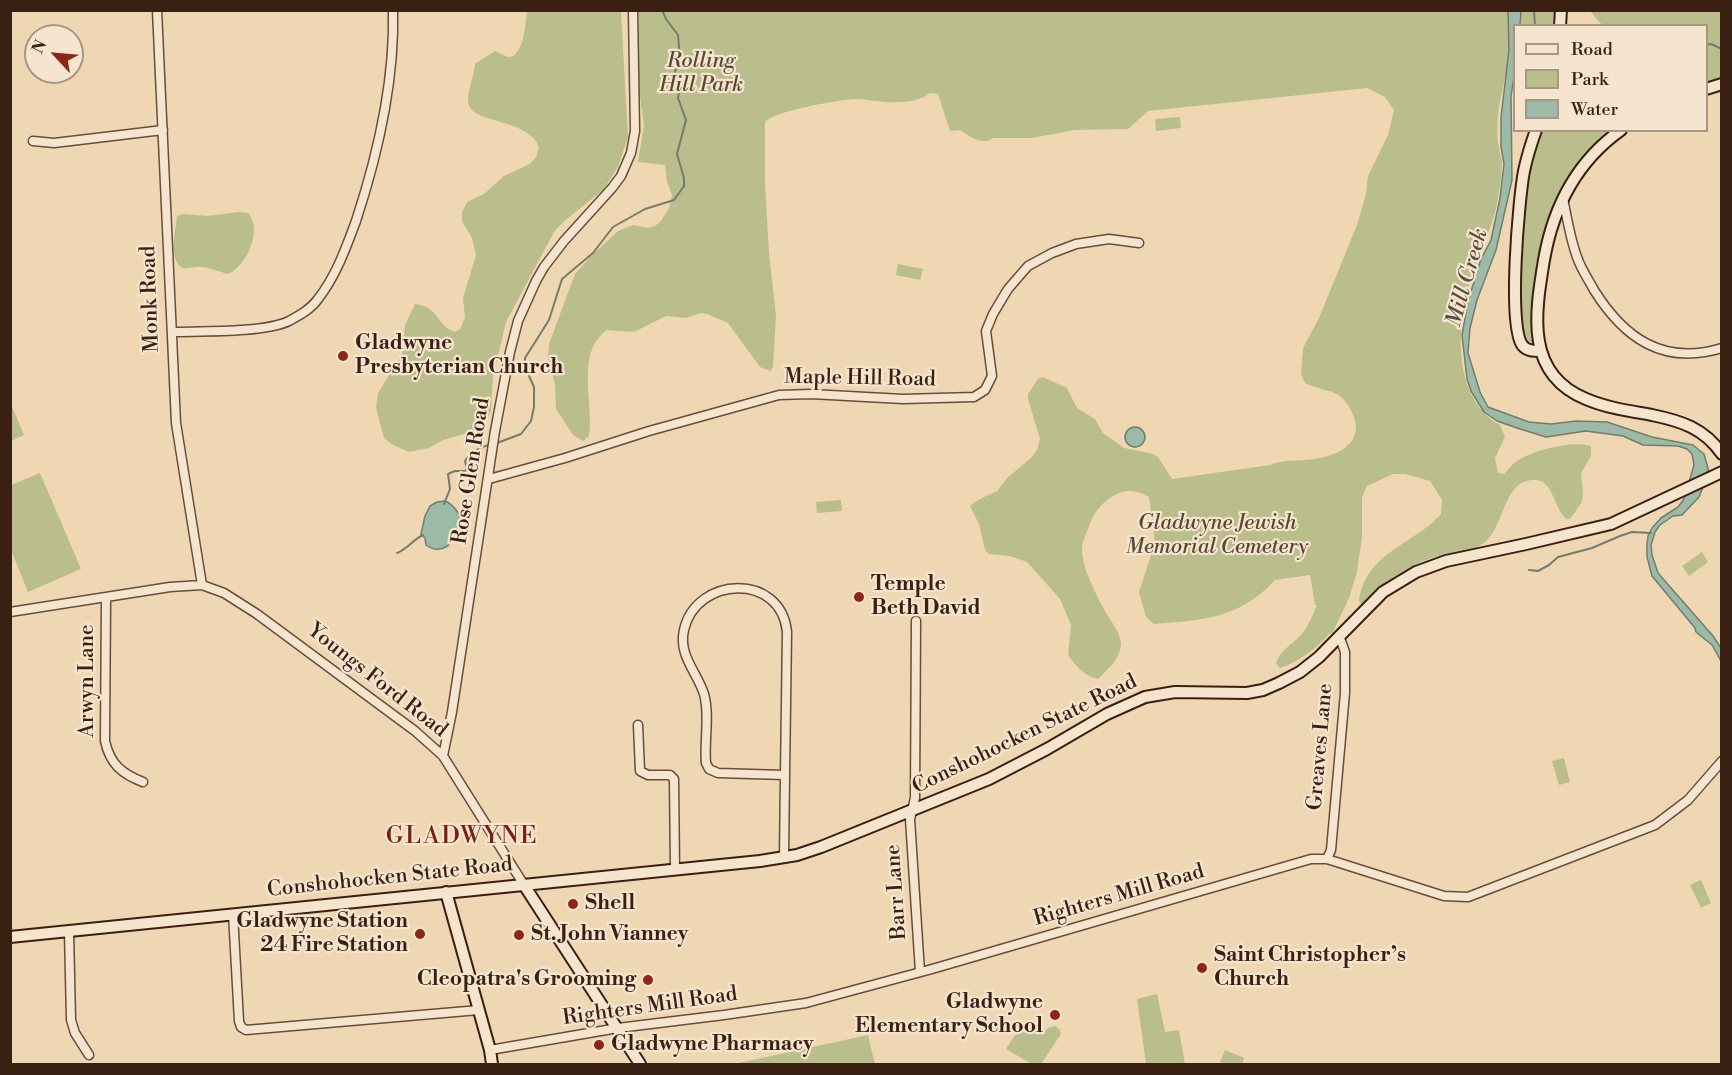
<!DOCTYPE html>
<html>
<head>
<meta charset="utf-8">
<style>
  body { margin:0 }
  #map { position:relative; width:1732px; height:1075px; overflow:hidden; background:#efd7b4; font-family:"Libre Bodoni",serif }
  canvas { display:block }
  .frame { position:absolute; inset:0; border:12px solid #3a1f13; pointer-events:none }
  .legend { position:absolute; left:1513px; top:24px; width:195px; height:108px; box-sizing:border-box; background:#f5e5ce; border:2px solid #aa9683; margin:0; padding:8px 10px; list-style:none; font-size:18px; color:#3a1f13 }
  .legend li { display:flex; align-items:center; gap:12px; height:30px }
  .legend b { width:30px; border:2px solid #aa9683 }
  .north { position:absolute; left:24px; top:24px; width:60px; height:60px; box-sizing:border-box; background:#f5e5ce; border:2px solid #aa9683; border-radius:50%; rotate:296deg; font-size:16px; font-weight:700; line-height:24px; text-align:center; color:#3a1f13 }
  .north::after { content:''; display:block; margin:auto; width:21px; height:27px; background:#8f2418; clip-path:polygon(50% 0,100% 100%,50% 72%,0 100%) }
</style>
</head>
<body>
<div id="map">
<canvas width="1732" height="1075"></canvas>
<div class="frame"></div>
<ul class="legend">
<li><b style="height:8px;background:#f5e5ce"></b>Road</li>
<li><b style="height:16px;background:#babe8c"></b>Park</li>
<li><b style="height:16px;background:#9bbaa7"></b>Water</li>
</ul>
<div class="north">N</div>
</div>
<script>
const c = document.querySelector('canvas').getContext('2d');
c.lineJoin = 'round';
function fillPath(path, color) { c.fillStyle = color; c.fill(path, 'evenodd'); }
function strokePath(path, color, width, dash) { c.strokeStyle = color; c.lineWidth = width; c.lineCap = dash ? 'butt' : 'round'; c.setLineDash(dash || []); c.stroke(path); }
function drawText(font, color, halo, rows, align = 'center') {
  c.font = font + ' "Libre Bodoni",serif'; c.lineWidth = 4.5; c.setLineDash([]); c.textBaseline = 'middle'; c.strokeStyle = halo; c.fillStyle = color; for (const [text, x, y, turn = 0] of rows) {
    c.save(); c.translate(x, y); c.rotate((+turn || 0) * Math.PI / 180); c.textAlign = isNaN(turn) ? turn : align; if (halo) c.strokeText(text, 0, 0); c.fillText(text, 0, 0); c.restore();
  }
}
fillPath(new Path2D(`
  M527,11H621L628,137L618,167L603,190L563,222L554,232L506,322L493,376L491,411L486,421L475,431L443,440L429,448L409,452L393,445L384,438L376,408L378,393L402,354L405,325L415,304C440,307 435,325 455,332L460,329L465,318L463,298L476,255L472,238L462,221V212L467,202L484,194L504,176L530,164L536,157L539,147C528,117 469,125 468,101C468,89 474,76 475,64L495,51L508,57L514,56C525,44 525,27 527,11Z
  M639,11H1558L1556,25L1514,26V75L1505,76C1503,90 1499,103 1498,116C1497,126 1497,139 1499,148C1499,153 1501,157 1502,162C1502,173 1500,187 1498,198C1494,226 1480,249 1472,276C1456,322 1451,398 1500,425L1505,437L1495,458L1498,473L1504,474C1508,470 1512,464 1517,461C1533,450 1573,440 1591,446V456L1581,473L1583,493L1582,502L1570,519H1567C1553,510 1555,479 1533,480C1503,481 1505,525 1486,541C1470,555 1453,552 1434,557C1405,566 1383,584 1362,604L1359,602C1364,553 1414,545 1441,514L1442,500L1430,481L1405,474H1393L1367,486L1362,497V537L1357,572L1349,598L1332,634L1330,633C1317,648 1299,662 1280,668L1276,663C1280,650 1292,645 1301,635C1308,626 1313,615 1317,605H1315L1310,575L1275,580C1239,619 1203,620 1154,624L1146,617L1139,592L1155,543L1149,497C1137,490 1127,488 1115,495C1102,502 1094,512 1089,526C1087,533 1082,540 1082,548C1081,567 1098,599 1108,616C1113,624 1121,634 1121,645C1120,659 1107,670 1098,679C1083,675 1077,667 1068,655L1071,625L1060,599L1027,562L1010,556L989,554L985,550L979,524L970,506L978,500L997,491L1007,478L1031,458L1037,450L1040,439L1028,399V394L1038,379L1043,377L1067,388L1077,408L1095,419L1103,433L1124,448L1153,454L1158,457L1172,479L1270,465C1285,458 1304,462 1320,458C1343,454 1364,439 1353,415C1350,408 1346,401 1340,396C1329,389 1316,389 1305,383L1301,374L1303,348L1319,318L1357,225L1366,194L1368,176L1388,135L1394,110L1385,97L1367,88L1148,111L1128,129L1075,130L1032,138H993C981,146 971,137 960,130L950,131L938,94L930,93C916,104 893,103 876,101C870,101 864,99 858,99C842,99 774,111 765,122V184L769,253L776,316L773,367L770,371L760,367L728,323L707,314L701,313L686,318L666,316L634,332L607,330C574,353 595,405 589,436L583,441L573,435L556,409L555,385L548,359L549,344L575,274L591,256L618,231L633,225L648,228L655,226L661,221L669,208L672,195L667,182L665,165L638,162L644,125L636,69Z
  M1590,11H1721V81L1707,86L1706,26L1602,25Z
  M1180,117L1181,128L1156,131L1155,119Z
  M1539,131H1615C1600,145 1582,160 1570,177C1540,221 1536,290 1533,342L1525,343C1513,295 1519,210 1529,161C1531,151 1536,141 1539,131Z
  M239,212L248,213C263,229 247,266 228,274C219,272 210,267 200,267C195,266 186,270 181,267C168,257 176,229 177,216L183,214L207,216Z
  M898,264L923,269L920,280L896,275Z
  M11,404L24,435L11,441H10Z
  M40,473L81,569L28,592L11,550V485Z
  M841,500L842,511L817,513L816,502Z
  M1702,552L1708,562L1689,576L1682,566Z
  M1564,758L1570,782L1559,785L1552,761Z
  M1701,880L1711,903L1701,908L1690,885Z
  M1157,994L1165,1032L1179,1030L1185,1064H1146L1137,999Z
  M1055,1026L1059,1029L1061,1034L1041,1064H1032L1006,1049C1017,1031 1022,1023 1044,1032L1048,1028Z
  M868,1035L875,1064H734Z
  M1225,1050L1244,1058L1242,1064H1226L1220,1062Z`), '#babe8c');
const water = new Path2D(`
  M1508,11H1521L1520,25L1514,26V77L1511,96L1512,180L1496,250L1477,300L1470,328L1468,353L1480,392L1488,407L1529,422L1551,424L1576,421L1607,422L1652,437L1693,445L1704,454L1709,472L1699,497L1682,515L1673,516L1660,525L1655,532L1651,545L1652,555L1658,573L1713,636L1721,648V661L1712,645L1696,632L1695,628L1652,576L1647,557V544L1648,536L1652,528L1661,518L1678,507L1684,499L1694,465L1692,454L1687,449L1678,446L1643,445L1623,436L1586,431L1546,437L1520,429L1497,421L1484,412L1471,391L1467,379L1462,335L1468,301L1481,259L1491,240L1500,198L1504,164L1501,147V117L1509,50Z
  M1125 437a10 10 0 1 1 20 0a10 10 0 1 1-20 0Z
  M445,501C455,505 462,517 462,527C454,542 443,557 426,545L425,538L421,534L425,516L430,506L437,502Z`);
fillPath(water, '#9bbaa7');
strokePath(water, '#747c6c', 1.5);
strokePath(new Path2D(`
  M1534,10L1535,26
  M1706,45L1711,44L1722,49
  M497,443L521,434L531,421L534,407V387L525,367V358L549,320L562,279L593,253L613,227L645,209L674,200L684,186V178L677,154L686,120L678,98L680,87L675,72L679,47L678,35L666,19L662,10
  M444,504L450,489L448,474L455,471H465L467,469L465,461C471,451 481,447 491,444
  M397,553C406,550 414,539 423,535
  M1529,570L1538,571L1549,565L1558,557L1592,548L1620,536L1632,532L1651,533`), '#747c6c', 2);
const street = new Path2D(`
  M157,10L176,423L202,585
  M33,141L54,143L163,130
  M1563,198C1567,218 1570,238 1577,257C1581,269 1588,279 1594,290C1624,338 1663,366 1722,348
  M172,332C202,331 264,333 289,321C300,315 311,309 318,299C336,276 346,248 356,221C378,154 395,82 393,10
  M489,479L565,458L649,431L779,395L811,394L903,399L974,397L985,390L992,376L986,331L993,314L1008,289L1028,266L1052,253L1076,244L1109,239L1139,243
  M106,597L105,741C110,764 122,774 143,782
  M10,612L170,587L202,585L224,593L257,614L415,731L443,756L524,885
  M916,621L915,798L910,819L920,972
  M638,725L640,771L648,775H670L674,779L675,869
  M443,756L452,712L495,431L510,352L518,321L536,281L544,267L564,241L612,188L621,176L631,153L635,131L633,10
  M784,858L785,775L718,773L709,769L706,763C704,741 710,715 704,694C697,672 678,655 684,630C696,576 781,572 787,632L785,775
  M1327,859L1331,850L1345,693V652L1340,638
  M233,914L239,1021L241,1027L246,1030L479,1010
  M69,931L71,1020L75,1033L89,1055
  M490,1050L618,1028L724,1015L806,1003L932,969L1311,859H1327L1444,896L1468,897L1655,825L1688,800L1722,761`);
const secondary = new Path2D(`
  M1560,26L1561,10
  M1706,89L1722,84
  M1536,130C1531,144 1527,157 1524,171C1519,197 1507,329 1523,346C1527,351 1534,351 1540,351
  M1621,130C1576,162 1553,208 1544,260C1535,314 1525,374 1586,399C1607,408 1630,411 1652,415C1681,421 1704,428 1722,454
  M524,885L640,1064
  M446,892L490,1050L492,1064
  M10,937L760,861L797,855L821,847L989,779L1047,749L1107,714L1145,697L1175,692L1247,693L1263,690L1279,683L1300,672L1319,657L1383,592L1416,572L1446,561L1526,544L1611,524L1722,472`);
strokePath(street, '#674d3b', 11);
strokePath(secondary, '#3a1f13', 14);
strokePath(street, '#f5e5ce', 8);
strokePath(secondary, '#f5e5ce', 10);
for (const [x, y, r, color] of [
  [343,356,6,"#8f2418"],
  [859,597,6,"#8f2418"],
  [573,904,6,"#8f2418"],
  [420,934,6,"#8f2418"],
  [519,935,6,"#8f2418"],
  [1202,968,6,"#8f2418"],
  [648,980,6,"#8f2418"],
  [1055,1015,6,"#8f2418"],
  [599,1045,6,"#8f2418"]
]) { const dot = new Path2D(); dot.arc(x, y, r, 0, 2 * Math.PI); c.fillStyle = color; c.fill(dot); strokePath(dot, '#f5e5ce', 2); }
drawText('italic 21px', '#5a4731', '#f5e5ce', [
  ["Rolling",701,62],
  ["Hill Park",701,86],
  ["Gladwyne Jewish",1217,524],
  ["Memorial Cemetery",1217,548]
]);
drawText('21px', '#3a1f13', '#f5e5ce', [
  ["Monk Road",151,299,-92],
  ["Maple Hill Road",860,379,1],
  ["Rose Glen Road",472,471,-81],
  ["Arwyn Lane",88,681,-90],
  ["Youngs Ford Road",377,681,38],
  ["Conshohocken State Road",1025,735,-26],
  ["Greaves Lane",1321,747,-85],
  ["Conshohocken State Road",390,878,-6],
  ["Barr Lane",897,892,-94],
  ["Righters Mill Road",1119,896,-16],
  ["Righters Mill Road",650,1007,-8]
]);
drawText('bold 21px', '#3a1f13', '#f5e5ce', [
  ["Gladwyne",355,344],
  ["Presbyterian Church",355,368],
  ["Temple",871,585],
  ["Beth David",871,609],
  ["Shell",585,904],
  ["Gladwyne Station",408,922,"right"],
  ["24 Fire Station",408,946,"right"],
  ["St. John Vianney",531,935],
  ["Saint Christopher’s",1214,956],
  ["Church",1214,980],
  ["Cleopatra's Grooming",636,980,"right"],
  ["Gladwyne",1043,1003,"right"],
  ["Elementary School",1043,1027,"right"],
  ["Gladwyne Pharmacy",611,1045]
], 'left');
drawText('italic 22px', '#574e3f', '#f5e5ce', [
  ["Mill Creek",1468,278,-74]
]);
c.letterSpacing = '1.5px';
drawText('24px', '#7a1f14', '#f5e5ce', [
  ["GLADWYNE",462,837]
]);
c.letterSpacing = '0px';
</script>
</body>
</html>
